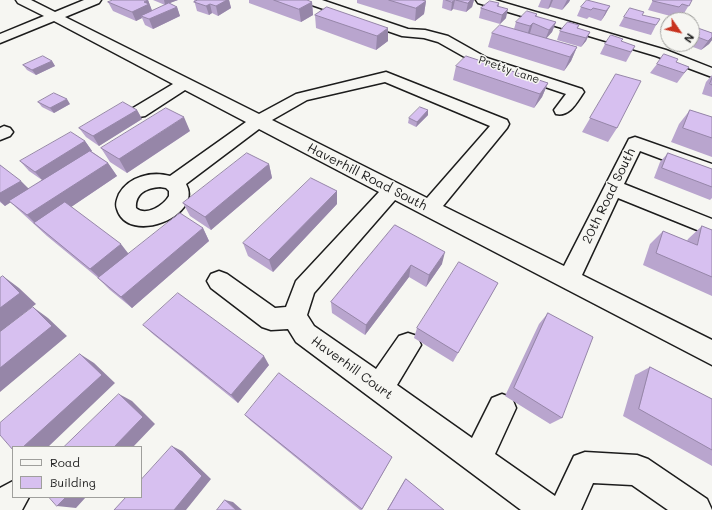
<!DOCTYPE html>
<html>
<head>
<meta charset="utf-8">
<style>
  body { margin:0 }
  #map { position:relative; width:712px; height:510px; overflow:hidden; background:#f6f6f2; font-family:Mali,sans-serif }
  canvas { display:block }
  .legend { position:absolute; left:12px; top:446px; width:130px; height:52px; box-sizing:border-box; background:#f6f6f2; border:1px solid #9f9f9c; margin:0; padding:5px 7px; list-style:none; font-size:12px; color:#1c1c1c }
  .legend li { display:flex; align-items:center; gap:8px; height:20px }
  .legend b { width:20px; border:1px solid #9f9f9c }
  .north { position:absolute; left:660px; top:12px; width:40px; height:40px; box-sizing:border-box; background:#f6f6f2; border:1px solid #9f9f9c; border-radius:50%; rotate:124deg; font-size:11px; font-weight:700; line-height:16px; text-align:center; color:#1c1c1c }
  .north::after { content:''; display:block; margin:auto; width:14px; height:18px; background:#c8321e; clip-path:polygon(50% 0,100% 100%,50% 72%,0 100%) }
</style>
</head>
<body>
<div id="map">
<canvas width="712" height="510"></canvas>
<ul class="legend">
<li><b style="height:5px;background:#f6f6f2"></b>Road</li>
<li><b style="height:11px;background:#d7c0f0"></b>Building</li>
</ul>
<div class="north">N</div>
</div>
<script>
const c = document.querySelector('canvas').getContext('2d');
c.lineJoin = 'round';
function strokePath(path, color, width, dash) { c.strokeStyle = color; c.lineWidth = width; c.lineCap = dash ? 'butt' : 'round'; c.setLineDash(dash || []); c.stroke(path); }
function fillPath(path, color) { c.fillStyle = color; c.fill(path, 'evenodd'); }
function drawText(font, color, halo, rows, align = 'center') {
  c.font = font + ' Mali,sans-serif'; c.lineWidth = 3; c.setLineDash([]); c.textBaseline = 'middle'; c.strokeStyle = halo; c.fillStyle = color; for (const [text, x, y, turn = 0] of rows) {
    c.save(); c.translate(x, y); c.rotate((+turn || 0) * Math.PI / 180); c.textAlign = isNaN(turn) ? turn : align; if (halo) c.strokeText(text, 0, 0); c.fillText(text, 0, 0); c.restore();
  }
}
const minor = new Path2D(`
  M16,0H31L55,12L84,0H101L99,3L65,17L259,114L296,94L386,72L507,120L509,124L507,128L443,206L564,266L629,139L635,137L641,139L712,164V178L640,151L624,184L712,219V236L618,198L582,275L712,340V365L395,200L314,293L307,315L314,326L376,369L399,336L408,333L417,336L421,345L397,385L472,438L492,398L502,394L512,398L516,408L495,454L555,496L574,456L585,452L637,455L648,459L707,499L712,510H668L632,485L593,483L581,510H521L296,342L288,329L271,330L262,327L211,288L207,281L211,274L219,271L227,274L275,308L286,307L296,281L379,192L259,129L186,184C204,216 128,246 117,209C115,204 117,199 119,194C129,176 152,171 170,176L246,122L185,90L145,116L139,117L133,116L131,112L133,108L173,84L54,21L0,43V34L44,16L18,3ZM385,82L490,126L427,198L272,120L307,100ZM160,187L166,188L169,191V196C164,205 146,217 136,208C135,193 147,188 160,187Z
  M304,0H322L408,29L425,30L448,36L487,58L582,89L584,92C577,102 570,117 556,114L554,110L566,94L477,64L438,42L424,38L402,36L306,3Z
  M476,0H495L666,50L712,68V77L656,56L478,3Z
  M4,126L10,128L13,132L10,136L0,140V128Z
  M13,481V497H29L22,510H0V488Z`);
strokePath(minor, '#1c1c1c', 3);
fillPath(minor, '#f6f6f2');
fillPath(new Path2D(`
  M148,0L152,11L165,5L153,0H178L169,3L177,7L180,16L153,29L145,25L142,18L136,21L113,11L108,2Z
  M194,0H229L231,8L218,16L212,13L209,15L197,11Z
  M249,0H307L312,2L313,15L301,22L249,3Z
  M357,0H422L426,1L424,14L415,21L357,3Z
  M443,0H474L472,7L466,12L453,9L451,11L442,8Z
  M541,0H570L569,2L562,10L550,7L548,9L538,7Z
  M653,0H692L683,15L676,13L674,17L648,10Z
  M499,3V6L506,18L500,24L479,18L481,8Z
  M610,6L605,15L601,21L589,17L587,19L577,16L581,7Z
  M327,7L388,41L376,50L316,28L315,15Z
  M537,14V17L556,22L552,32L546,38L577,47L571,61L564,71L488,47L492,33L514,29L516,22Z
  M642,15L656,25L651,35L619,26L624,17Z
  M579,25L578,28L590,32L586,41L581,47L557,40L560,31Z
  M692,26L712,33V40L709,44L701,50L685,44H692Z
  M622,42L635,46L626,62L600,54L605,44Z
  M52,61L55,66L36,75L27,70L23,65Z
  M676,62L689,67L677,83L650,73L657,64Z
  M456,66L548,83L542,97L534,108L453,80Z
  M616,74L617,128L608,142L582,132Z
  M712,75V97L702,94L706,82Z
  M38,102L70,104L54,113L42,107Z
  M137,110L142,119L99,146L86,137L79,128Z
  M428,110V115L416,127L408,123L409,118Z
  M690,110L712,117V157L671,142L679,124Z
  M190,131L127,173L110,162L101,148Z
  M85,141L92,151H91L108,163L117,176L71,207L129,254L203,228L209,241L132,308L110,290L98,278L47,236L10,202L5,206L0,202V165L29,189L42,180L29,171L20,161Z
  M668,153L712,169V198L710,200L654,178L660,162Z
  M269,164L272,178L211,230L190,216L183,203Z
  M337,204L273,272L248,256L243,243Z
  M395,225L442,264L426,287L409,277L365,335L332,313L331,302Z
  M702,226L712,230V296L643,265L650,244L663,231L687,241L688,239Z
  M498,283L453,362L414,338L417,328Z
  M548,313L562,418L550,424L505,396L539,324Z
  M143,325L269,365L238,403L154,335Z
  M650,367L712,399V466L623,416L635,375Z
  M245,415L392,457L362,510H360L251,421Z
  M406,479L444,510H387L403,483Z`), '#b9a5ce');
fillPath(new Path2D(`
  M148,0L153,13L141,16L142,18L136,21L132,12L144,2Z
  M164,0H178L165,5Z
  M227,0H229L231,8L218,16L216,6Z
  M455,0L453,9L451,11L452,2Z
  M471,0H474L472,7L466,12L468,3Z
  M551,0H553L550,7L548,9Z
  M567,0H570L569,2L562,10Z
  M426,1L424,14L415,21L416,8Z
  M312,2L313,15L301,22L299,9Z
  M210,4L212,13L209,15L206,6Z
  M610,6L605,15L601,21L606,11Z
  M177,7L180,16L153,29L149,19Z
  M508,9L506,18L500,24L502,15Z
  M556,22L552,32L545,40L549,30Z
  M533,23L530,33L527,36L530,26Z
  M388,28V41L376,50L377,36Z
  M590,32L586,41L581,47L586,38Z
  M712,37V40L709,44L701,50L708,41Z
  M577,47L571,61L564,71L570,57Z
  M52,61L55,66L36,75L32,70Z
  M548,83L542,97L534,108L540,94Z
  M67,99L70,104L54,113L50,108Z
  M137,110L142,119L99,146L93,136Z
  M428,110V115L416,127L417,122Z
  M184,117L190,131L127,173L119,159Z
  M85,141L92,151L43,181L35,172Z
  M108,163L117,176L40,228L27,215Z
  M269,164L272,178L211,230L205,217Z
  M21,181L30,190L5,206L0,201V193Z
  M337,191V204L273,272L269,260Z
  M203,228L209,241L132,308L121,297Z
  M121,244L131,257L102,280L90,269Z
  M445,252L442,264L426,287L429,275Z
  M411,265L409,277L365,335L366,325Z
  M3,276L19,288L36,304L0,332V308Z
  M33,307L48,318L67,336L0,392V368Z
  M80,354L94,363L115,383L48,447H23Z
  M264,356L269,365L238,403L231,395Z
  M119,394L132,401L155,424L133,447H114Z
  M172,446L182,451L211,479L186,510H174Z
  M66,497H86L76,508L57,506Z
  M225,500L233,502L242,510H236Z`), '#9686a8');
const building = new Path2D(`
  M113,0H148L144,2L149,4L132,12L108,2Z
  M198,0H227L216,6L210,4L206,6L194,2Z
  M274,0H307L312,2L299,9Z
  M389,0H422L426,1L416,8Z
  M446,0H455L452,2Z
  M456,0H471L468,3Z
  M587,0L610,6L606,11L593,8L591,10L581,7Z
  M653,0H692L689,6L682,4L679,7L653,1Z
  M490,1L499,3L497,6L508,9L502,15L481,8Z
  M169,3L177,7L149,19L141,16Z
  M327,7L388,28L377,36L315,15Z
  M630,8L644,12L642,15L660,19L656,25L624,17Z
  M527,11L537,14L535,16L556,22L549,30L533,23L530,26L516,22Z
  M568,22L579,25L577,28L590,32L586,38L560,31Z
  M500,25L577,47L570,57L492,33Z
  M692,26L712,33V37L708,41L692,35Z
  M611,35L623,39L621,41L635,46L631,52L605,44Z
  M664,54L678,59L676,62L689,67L684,73L657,64Z
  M43,56L52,61L32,70L23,65Z
  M466,56L548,83L540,94L456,66Z
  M616,74L641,81L617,128L590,118Z
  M712,78V85L710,84Z
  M54,93L67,99L50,108L38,102Z
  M123,102L137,110L93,136L79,128Z
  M420,107L428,110L417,122L409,118Z
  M166,108L184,117L119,159L101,148Z
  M690,110L712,117V138L683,128Z
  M71,132L85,141L35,172L20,161Z
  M90,151L108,163L27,215L9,201Z
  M247,153L269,164L205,217L183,203Z
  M668,153L712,169V187L662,168Z
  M0,165L21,181L0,193Z
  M311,178L337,191L269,260L243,243Z
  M65,202L121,244L90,269L34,223Z
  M180,213L203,228L121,297L98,278Z
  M395,225L445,252L429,275L411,265L366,325L331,302Z
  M702,226L712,230V277L656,253L663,231L697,245Z
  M459,262L498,283L458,353L417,328Z
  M3,276L20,293L0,308V278Z
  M178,293L264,356L231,395L143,325Z
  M33,307L52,326L0,368V332Z
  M548,313L593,337L562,418L514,388Z
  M80,354L102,375L23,447H13V450L0,435V423Z
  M650,367L712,399V450L639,409Z
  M279,373L392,457L362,509L245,415Z
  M119,394L143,417L114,447H64Z
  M172,446L202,476L174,510H114L126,497H141V480Z
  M406,479L444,510H388Z
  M49,497H66L57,506Z
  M225,500L236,510H217Z`);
fillPath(building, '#d7c0f0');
strokePath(building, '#9686a8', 1);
drawText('11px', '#1c1c1c', '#f6f6f2', [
  ["Pretty Lane",509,70,19]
]);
drawText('13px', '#1c1c1c', '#f6f6f2', [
  ["Haverhill Road South",367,177,27],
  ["20th Road South",609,196,-64],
  ["Haverhill Court",352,368,36]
]);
</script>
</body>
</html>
